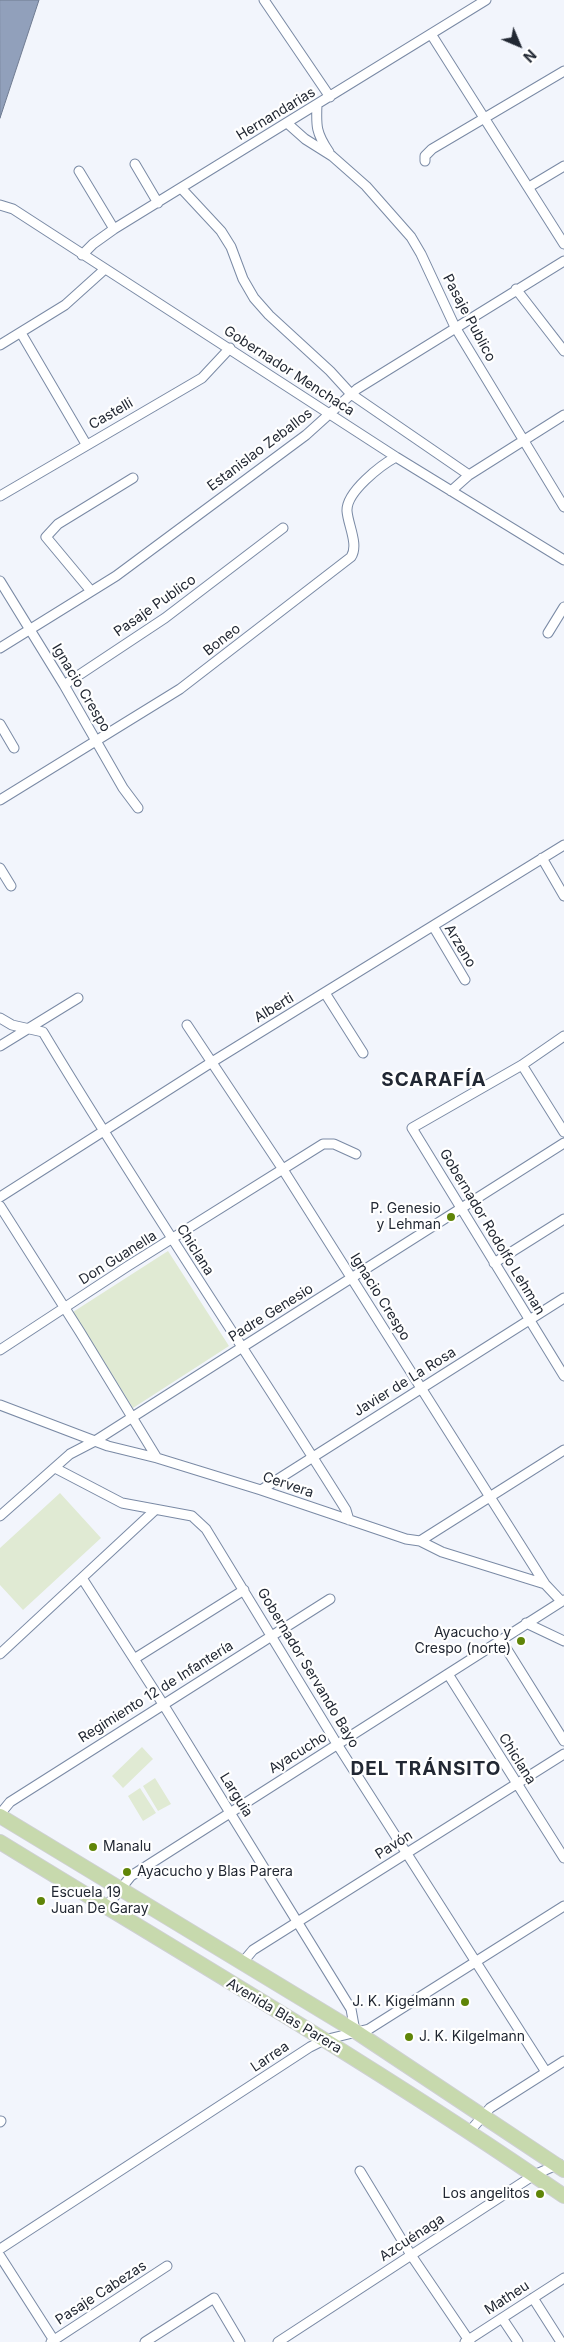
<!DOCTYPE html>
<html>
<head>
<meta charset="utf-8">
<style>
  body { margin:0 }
  #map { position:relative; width:564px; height:2342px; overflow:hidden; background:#f2f5fc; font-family:Inter,sans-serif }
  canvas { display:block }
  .north { position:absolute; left:494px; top:20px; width:50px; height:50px; -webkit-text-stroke:4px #fff; paint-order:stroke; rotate:135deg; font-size:14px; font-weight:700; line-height:20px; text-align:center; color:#222833 }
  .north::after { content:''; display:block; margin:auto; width:18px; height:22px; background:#222833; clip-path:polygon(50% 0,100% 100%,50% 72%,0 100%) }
</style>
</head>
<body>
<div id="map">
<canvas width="564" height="2342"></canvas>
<div class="north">N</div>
</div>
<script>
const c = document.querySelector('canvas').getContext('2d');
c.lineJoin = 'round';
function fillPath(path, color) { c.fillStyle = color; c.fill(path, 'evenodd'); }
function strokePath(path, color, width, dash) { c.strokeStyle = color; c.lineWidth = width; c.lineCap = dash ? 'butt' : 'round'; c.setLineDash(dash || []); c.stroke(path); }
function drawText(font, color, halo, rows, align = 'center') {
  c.font = font + ' Inter,sans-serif'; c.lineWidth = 4.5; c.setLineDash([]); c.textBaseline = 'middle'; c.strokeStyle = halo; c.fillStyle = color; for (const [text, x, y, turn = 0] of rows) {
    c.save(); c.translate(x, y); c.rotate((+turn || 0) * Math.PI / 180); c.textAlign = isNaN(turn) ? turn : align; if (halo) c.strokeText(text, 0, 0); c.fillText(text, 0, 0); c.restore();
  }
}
fillPath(new Path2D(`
  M168,1251L229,1346L133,1408L73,1312Z
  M60,1493L101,1538L23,1610L0,1585V1548Z
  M142,1747L153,1759L123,1788L112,1776Z
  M155,1778L171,1804L158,1811L143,1786Z
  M140,1788L156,1813L143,1821L128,1796Z`), '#e0ead3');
const water = new Path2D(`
  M0,0H39L0,118Z`);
fillPath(water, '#91a0bb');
strokePath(water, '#707c92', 1);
const street = new Path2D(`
  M264,0L330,97
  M431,34L564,244
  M317,104C316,126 316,133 329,152
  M287,123L305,139L332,156L366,186L411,237L421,254L455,327L564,507
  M425,161V156L432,149L564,71
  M135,164L158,203
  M79,171L114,229
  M529,187L564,166
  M181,188L221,231L231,247L243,279L254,298L269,315L330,371L351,394L469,475
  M0,205L13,209L396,457L564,560
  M82,255L93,244L114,229L486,0
  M516,289L564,351
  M21,333L86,444
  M0,345L65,305L105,269
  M451,491L469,475L564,415
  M0,496L202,378L230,348
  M0,581L64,685L123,788L138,808
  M91,591L46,537L58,524L133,478
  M548,633L564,607
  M0,648L116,576L306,435L357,389L564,261
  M64,685L165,618L283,528
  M0,724L14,748
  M0,800L180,689L351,557C359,545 348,525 347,511C346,492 381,465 396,457
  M542,858L564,896
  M0,868L11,886
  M433,926L465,980
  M325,993L363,1053
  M0,1018L12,1025L43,1032C140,1194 246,1350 346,1510L349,1520
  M187,1025L282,1168L545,1584
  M564,1036L522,1065L412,1128L564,1376
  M0,1046L78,998
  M522,1065L564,1132
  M0,1197L212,1062L564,845
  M0,1206L80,1332L157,1458
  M494,1263L564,1219
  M0,1350L128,1266L323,1144H334L356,1154
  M0,1405L108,1446L157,1458L261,1490L406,1539L420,1541L442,1552L545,1584L561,1601
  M55,1468L122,1503L192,1516L206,1529L337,1744L546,2072
  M261,1490L564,1298
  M0,1516L70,1454L95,1441L241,1348L564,1143
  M420,1541L564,1450
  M82,1578L163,1704L351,2009L355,2031
  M526,1623L564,1641
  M501,1640L564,1741
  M0,1654L154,1511
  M134,1659L244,1590
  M448,1674L564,1858
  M0,1814L10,1802L330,1599
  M106,1907L131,1876L564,1600
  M242,1963L253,1950L564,1754
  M0,2122L1,2121
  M469,2132L490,2108L564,2061
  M360,2171L411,2255L470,2342
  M0,2249L310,2047L324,2040L369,2029L564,1906
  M0,2256L55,2342
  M533,2298L561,2342
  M502,2318L518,2342
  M51,2342L167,2266
  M145,2342L214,2298L240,2342
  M278,2342L534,2175L559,2164
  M465,2342L564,2278`);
const primary = new Path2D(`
  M0,1816L355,2031L564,2170
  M0,1842C189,1958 382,2070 564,2196`);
strokePath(street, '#7a8aa5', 11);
strokePath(primary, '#ced0d2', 16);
strokePath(street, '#fff', 9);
strokePath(primary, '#c7d9ad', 14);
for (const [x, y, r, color] of [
  [451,1217,5,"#5f8508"],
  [521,1641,5,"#5f8508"],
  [93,1847,5,"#5f8508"],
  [127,1872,5,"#5f8508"],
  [41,1901,5,"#5f8508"],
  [465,2002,5,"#5f8508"],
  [409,2037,5,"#5f8508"],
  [540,2194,5,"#5f8508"]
]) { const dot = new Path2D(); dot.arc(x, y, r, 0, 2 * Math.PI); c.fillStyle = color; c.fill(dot); strokePath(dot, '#fff', 2); }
drawText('14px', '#222833', '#fff', [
  ["Hernandarias",276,114,-31],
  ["Pasaje Publico",469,318,62],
  ["Gobernador Menchaca",289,371,33],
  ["Castelli",111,414,-30],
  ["Estanislao Zeballos",260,450,-37],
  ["Pasaje Publico",155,606,-35],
  ["Boneo",222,640,-38],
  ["Ignacio Crespo",81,688,59],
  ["Arzeno",460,946,59],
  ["Alberti",274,1008,-31],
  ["Gobernador Rodolfo Lehman",492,1232,59],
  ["Chiclana",195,1250,58],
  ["Don Guanella",118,1258,-32],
  ["Ignacio Crespo",380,1297,58],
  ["Padre Genesio",271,1313,-32],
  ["Javier de La Rosa",405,1382,-32],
  ["Cervera",288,1485,19],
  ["Gobernador Servando Bayo",308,1668,59],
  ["Regimiento 12 de Infantería",156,1692,-32],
  ["Ayacucho",298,1753,-32],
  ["Chiclana",517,1759,58],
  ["Larguia",236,1795,58],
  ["Pavón",394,1845,-32],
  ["Avenida Blas Parera",284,2016,31],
  ["Larrea",270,2057,-34],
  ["Azcuénaga",412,2238,-33],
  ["Pasaje Cabezas",101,2293,-33],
  ["Matheu",507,2298,-33]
]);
drawText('14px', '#222833', '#fff', [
  ["P. Genesio",441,1209],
  ["y Lehman",441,1225],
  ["Ayacucho y",511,1633],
  ["Crespo (norte)",511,1649],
  ["Manalu",103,1847,"left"],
  ["Ayacucho y Blas Parera",137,1872,"left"],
  ["Escuela 19",51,1893,"left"],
  ["Juan De Garay",51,1909,"left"],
  ["J. K. Kigelmann",455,2002],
  ["J. K. Kilgelmann",419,2037,"left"],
  ["Los angelitos",530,2194]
], 'right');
c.letterSpacing = '1px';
drawText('bold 19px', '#222833', '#fff', [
  ["SCARAFÍA",434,1080],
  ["DEL TRÁNSITO",426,1769]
]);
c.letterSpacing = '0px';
</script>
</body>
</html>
